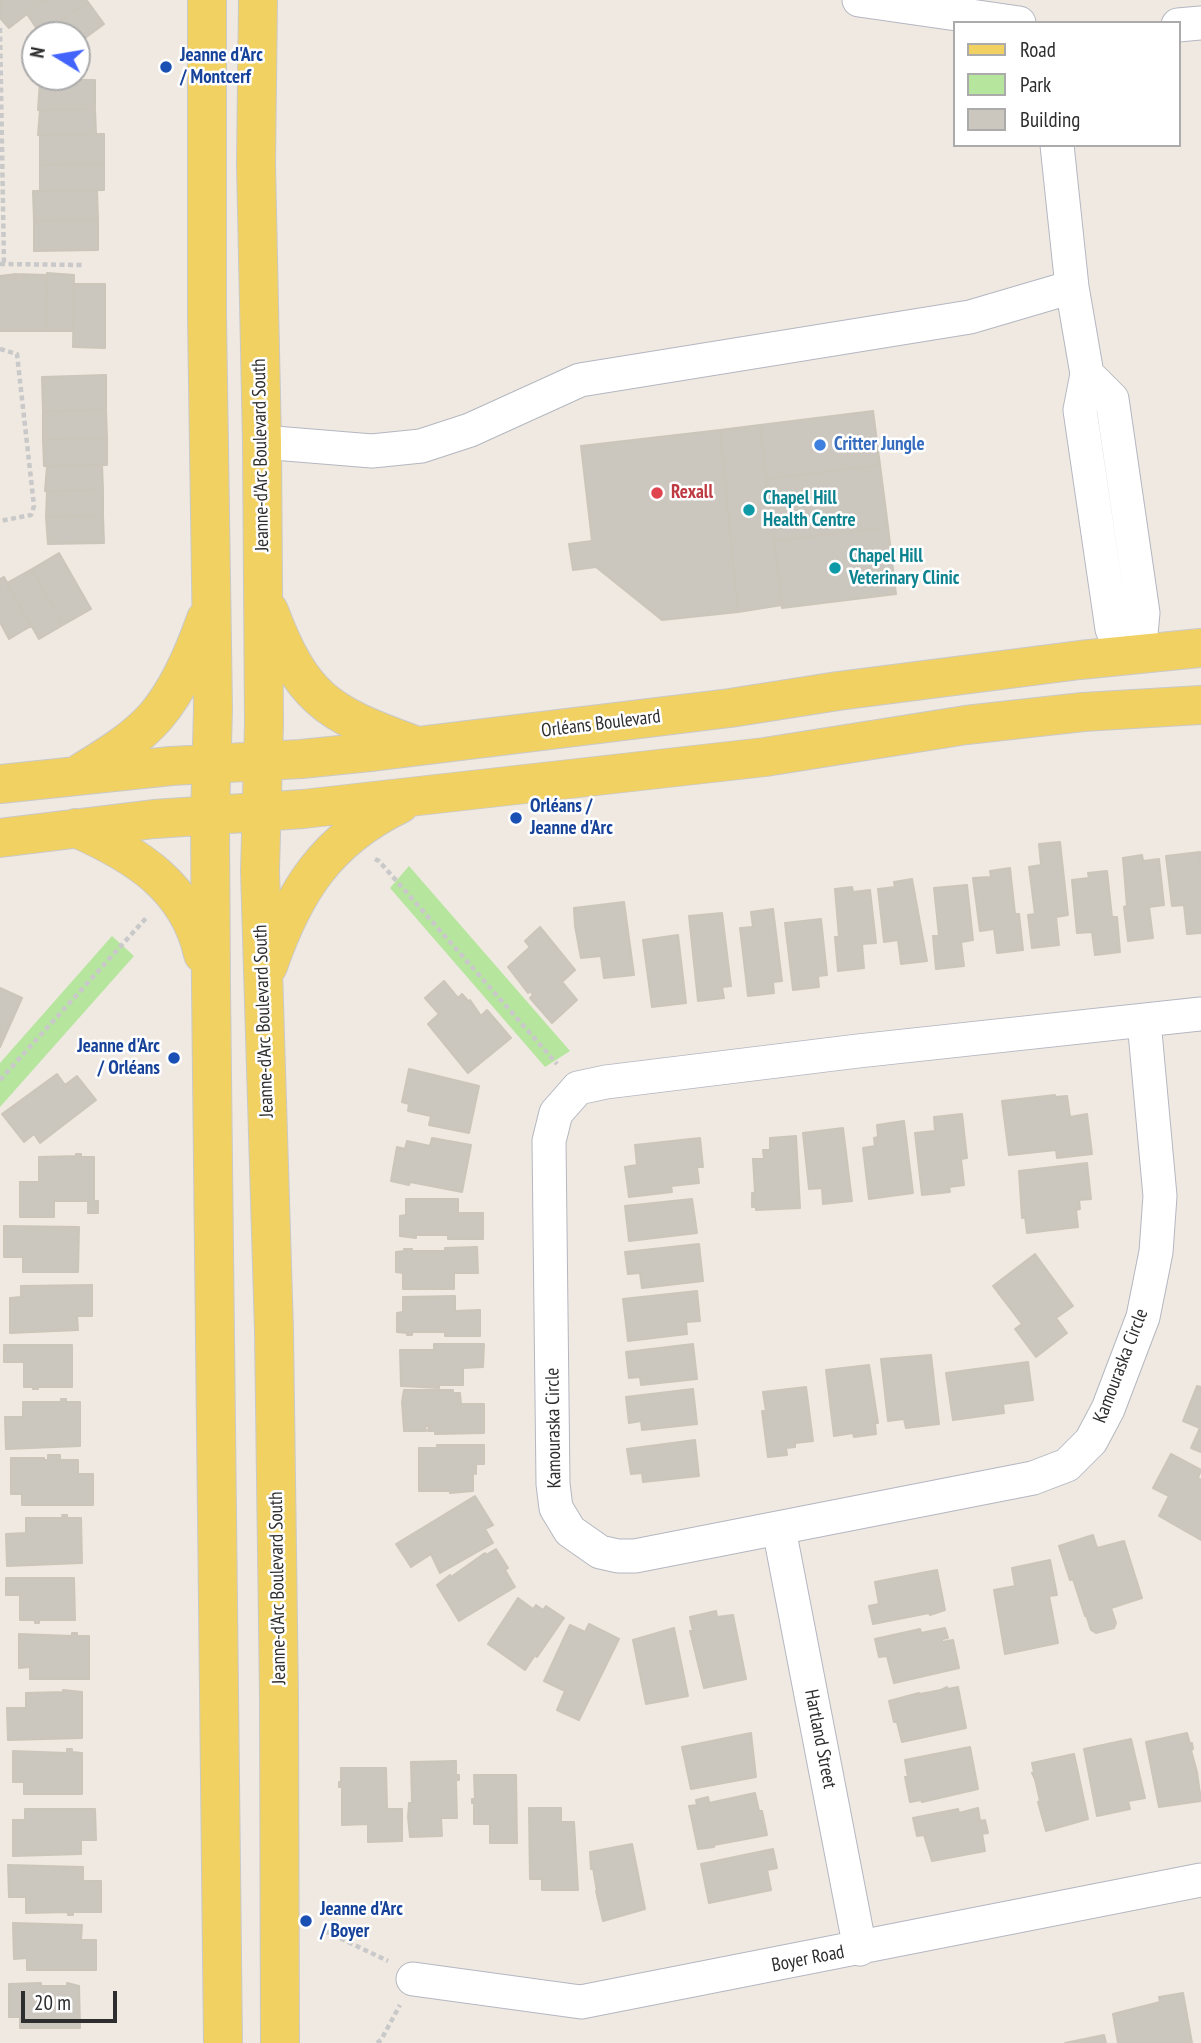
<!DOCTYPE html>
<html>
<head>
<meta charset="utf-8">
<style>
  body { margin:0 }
  #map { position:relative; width:1201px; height:2043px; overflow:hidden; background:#efe9e1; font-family:"PT Sans Narrow",sans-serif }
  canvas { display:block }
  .legend { position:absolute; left:953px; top:21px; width:228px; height:126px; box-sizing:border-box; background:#fff; border:2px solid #ababab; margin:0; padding:9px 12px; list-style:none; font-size:21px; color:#2e2e2e }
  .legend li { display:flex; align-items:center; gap:14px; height:35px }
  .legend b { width:35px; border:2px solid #ababab }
  .north { position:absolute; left:21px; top:21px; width:70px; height:70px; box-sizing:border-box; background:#fff; border:2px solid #ababab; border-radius:50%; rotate:281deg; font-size:19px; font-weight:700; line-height:28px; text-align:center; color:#2e2e2e }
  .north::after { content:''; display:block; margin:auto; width:24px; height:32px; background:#4264fb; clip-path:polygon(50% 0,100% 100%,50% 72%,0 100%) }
  .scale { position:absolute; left:21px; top:1991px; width:96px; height:32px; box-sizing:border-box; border:4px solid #2e2e2e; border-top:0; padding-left:9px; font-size:21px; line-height:24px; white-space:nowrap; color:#2e2e2e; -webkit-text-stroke:5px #fff; paint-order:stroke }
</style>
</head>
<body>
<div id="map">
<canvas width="1201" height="2043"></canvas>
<ul class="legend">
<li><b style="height:9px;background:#f2d163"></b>Road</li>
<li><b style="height:19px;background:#b6e59e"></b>Park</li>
<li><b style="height:19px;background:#cbc7bf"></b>Building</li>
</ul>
<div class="north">N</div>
<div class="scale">20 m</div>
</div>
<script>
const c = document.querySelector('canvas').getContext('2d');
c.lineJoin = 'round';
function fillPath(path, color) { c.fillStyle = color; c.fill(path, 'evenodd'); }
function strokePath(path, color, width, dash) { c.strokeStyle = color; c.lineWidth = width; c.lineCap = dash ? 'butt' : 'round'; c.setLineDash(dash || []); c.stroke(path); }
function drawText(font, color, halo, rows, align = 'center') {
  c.font = font + ' "PT Sans Narrow",sans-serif'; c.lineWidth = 5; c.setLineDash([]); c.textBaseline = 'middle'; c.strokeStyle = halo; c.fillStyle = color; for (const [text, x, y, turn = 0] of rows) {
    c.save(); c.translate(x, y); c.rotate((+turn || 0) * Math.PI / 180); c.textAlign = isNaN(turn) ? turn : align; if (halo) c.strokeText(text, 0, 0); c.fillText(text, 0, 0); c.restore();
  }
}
fillPath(new Path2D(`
  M409,866L570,1051L545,1067L390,888Z
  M112,936L134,956L0,1107V1063Z`), '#b6e59e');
const building = new Path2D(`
  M1,0H45L9,28L0,18Z
  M45,0H86L88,2L41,35L27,14Z
  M88,2L104,24L77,44V35H41Z
  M40,80H95V109L38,110Z
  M95,109L96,134L38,135L40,110Z
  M104,134V164L40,165V135Z
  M104,164V190L40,191V165Z
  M97,190L98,220L34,221L33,191Z
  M98,220V250L34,251V221Z
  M47,273L74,275L73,331H46Z
  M16,274L46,275V331H16Z
  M16,274V331H0V276Z
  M74,284H105V348L73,347Z
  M106,375V410L43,411L42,377Z
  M106,410L107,438L43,439V411Z
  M873,411L880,465L766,479L760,425Z
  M760,425L782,605L738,612L720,430Z
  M720,430L738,612L662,620L596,567L573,570L569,544L592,541L581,446Z
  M107,438V465L44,466L43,439Z
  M102,465L103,490L45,491L47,466Z
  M880,465L888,527L774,541L766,479Z
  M103,490V516L46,517L47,491Z
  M103,516L104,543L48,544L46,517Z
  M888,527L896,594L782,608L774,541Z
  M59,553L91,609L63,625L32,569Z
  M32,569L63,625L39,639L7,583Z
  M4,577L31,626L9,639L0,622V579Z
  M1060,842L1068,915L1056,917L1059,945L1032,948L1028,915L1035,914L1029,867L1041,865L1039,844Z
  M1200,852L1201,933L1187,934L1184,905L1172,906L1166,856Z
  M1142,855L1143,861L1159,859L1164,905L1149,907L1153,938L1128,941L1124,907L1127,906L1123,858Z
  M1010,868L1015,914H1019L1023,950L997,953L994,929L980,931L973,878L991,877L990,871Z
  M1107,871L1112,917H1117L1120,952L1095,955L1092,932L1077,933L1072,880L1089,878L1088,873Z
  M912,879L927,961L901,964L898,940L884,942L878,889L895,887L894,882Z
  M967,885L973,940L961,942L964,966L936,969L933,936H939L934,888Z
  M852,887L853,892L870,890L876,943L862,944L864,968L838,971L835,937H839L835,889Z
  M624,902L634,975L604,978L601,956L581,958L575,926L574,908Z
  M773,909L782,981L773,982L774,993L748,996L740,928L753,927L751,912Z
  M722,913L731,986L722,987L724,998L698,1001L689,916Z
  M821,919L827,975L818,976L819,987L793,990L785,923Z
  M540,927L575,970L562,982L577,1000L552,1023L530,998L533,995L530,991L528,993L508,967L530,947L525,941Z
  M678,935L686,1003L652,1007L643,940Z
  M444,981L458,998L462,994L469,1002L470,1000L481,1016L487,1010L511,1038L468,1073L428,1024L439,1014L425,998Z
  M0,988L22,998L0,1047Z
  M409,1069L479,1086L469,1133L429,1125L431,1116L408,1111L409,1104L402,1102Z
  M57,1074L65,1085L77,1076L96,1100L40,1143L34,1134L24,1142L2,1114Z
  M1055,1095V1097L1067,1096L1070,1117L1087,1114L1092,1154L1057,1158L1056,1150L1009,1155L1002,1101Z
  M962,1114L967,1158L961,1159L964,1185L949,1187L950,1192L922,1195L915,1133L935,1131L934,1117Z
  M904,1121L913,1193L869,1199L863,1148L875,1146L874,1138L878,1137L877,1125Z
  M843,1128L852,1201L823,1204L822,1188L809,1189L803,1133Z
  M796,1136L800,1208L756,1210V1207H752V1193H755L753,1159H764L763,1150H770V1138Z
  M432,1138L471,1145L462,1192L410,1182L409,1185L391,1181L397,1147L405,1149L407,1141L430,1146Z
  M700,1138L703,1167H697L699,1183L671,1186L672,1192L629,1197L625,1167L637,1165L635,1145Z
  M76,1154H81V1157H94V1201H98V1213H88V1201H54V1217H20V1182H39V1157L76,1156Z
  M1087,1163L1091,1199L1079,1200L1080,1209L1076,1210L1078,1227L1027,1233L1025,1217L1022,1218L1019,1171Z
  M406,1199H458V1213H483V1239H448V1235H416V1238L400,1236V1216L406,1215Z
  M692,1199L697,1233L629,1241L625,1206Z
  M4,1226L79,1227L78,1272H23V1257H4Z
  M699,1244L703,1281L642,1288L640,1273L628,1274L625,1252Z
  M477,1247L478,1273H454V1289H403V1273L396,1272V1252L405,1251L404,1249H412V1251H445V1248Z
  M1035,1254L1073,1306L1056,1318L1067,1333L1036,1357L1015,1329L1022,1324L993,1286Z
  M92,1285V1316H77L78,1330L10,1333V1298L21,1297V1286Z
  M697,1291L700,1321L686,1322L687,1334L628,1341L623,1299Z
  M455,1296V1311L480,1310V1336H445V1332H412V1335H407V1333L397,1332V1313L403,1312V1297Z
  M434,1344H484L483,1367L463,1368V1385H439V1388L401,1386L400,1350H434Z
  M693,1344L697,1379L641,1385L640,1377L629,1378L626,1352Z
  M4,1345H72V1387H38V1389H33V1387H24V1362H4Z
  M931,1355L939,1424L906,1428L904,1419L888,1421L881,1359Z
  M1028,1362L1033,1400L1003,1404L1004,1413L953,1420L946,1373Z
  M869,1365L878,1423H875L876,1434L854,1437L853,1433L834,1436L826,1370Z
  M1197,1386L1201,1387V1452L1191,1448L1200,1428L1183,1421Z
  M806,1387L813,1441L795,1443V1447L786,1448L787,1455L768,1457L762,1411H766L763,1392Z
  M693,1389L697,1424L642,1430L641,1421L629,1423L626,1397Z
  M404,1390H453V1393H460L461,1404H484V1433L435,1434V1431H428L429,1426H425L426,1431H404L402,1402Z
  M61,1399H66V1402H80V1446L6,1449L5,1417H23V1402H61Z
  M695,1440L699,1476L643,1482L642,1473L631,1474L627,1449Z
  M437,1445H484V1464H476V1474L473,1473V1491L450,1493V1491H419V1448H437Z
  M1171,1454L1201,1470L1198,1478L1201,1480V1540L1159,1516L1169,1496L1153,1488Z
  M48,1455H60V1460H78V1474H93V1505H22V1494H11V1458H44V1460H48Z
  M475,1496L493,1525L485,1529L493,1543L440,1573L431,1554L411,1567L396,1544Z
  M62,1515H67V1518H81L82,1563L7,1566L6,1534L26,1533V1518H63Z
  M1093,1535L1097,1548L1124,1541L1142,1598L1111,1608L1116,1623L1114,1628L1096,1633L1091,1630L1086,1615L1085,1616L1073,1579L1070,1580L1059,1546Z
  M496,1549L508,1568L505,1570L515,1587L459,1621L437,1585L450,1575L451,1577L485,1553L486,1555Z
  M1050,1560L1057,1595L1049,1596L1058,1643L1005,1654L994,1590L1015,1586L1012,1568Z
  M937,1570L945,1610L930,1615L929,1613L873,1624L869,1606L879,1604L875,1582Z
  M6,1578H74L75,1620H39V1623H35V1620H20V1595H6Z
  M518,1598L533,1609L536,1605L543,1610L546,1606L564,1618L537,1657L535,1655L525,1670L488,1644Z
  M716,1611L717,1617L733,1615L746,1679L704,1688L690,1631H693L690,1617Z
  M589,1624L619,1639L579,1720L557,1710L565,1691L544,1681L570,1625L585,1632Z
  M674,1628L688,1696L646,1704L633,1640Z
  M945,1628L948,1638L942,1639V1642L953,1640L959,1668L894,1683L887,1656L879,1657L875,1639L920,1629L921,1633Z
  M72,1633H77V1636H89V1679H30V1667L19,1668V1634L72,1636Z
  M947,1687L948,1689L958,1687L966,1728L902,1742L897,1722H894L889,1701L919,1693L920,1694L941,1690Z
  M63,1690L82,1692V1738L8,1740L7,1708H26V1693L63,1692Z
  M751,1733L756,1777L691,1789L682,1747Z
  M1187,1733L1190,1744L1192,1743L1193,1749L1191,1750L1197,1772L1201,1801L1159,1807L1146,1742Z
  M1131,1739L1145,1798L1128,1801L1130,1809L1097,1816L1084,1749Z
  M970,1747L978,1789L922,1802L921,1800L910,1802L905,1777H908L905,1760Z
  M67,1749H72V1752L82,1753V1794H24V1782H13V1751L67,1753Z
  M1074,1754L1088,1819L1046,1831L1038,1802L1040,1801L1035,1779L1032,1773L1034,1772L1032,1763Z
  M456,1761V1775H459V1780H456L457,1818H441L442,1836L410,1837L408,1817L409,1803H412L411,1762Z
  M341,1768H386L387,1809H402V1841L368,1842V1824L342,1825V1787H339V1782H341Z
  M474,1775H516L517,1843H490V1824H474V1803H472V1799H475Z
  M755,1793L759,1811H762L767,1835L714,1845V1847L698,1849L689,1806L697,1805L696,1800L708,1797L709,1803Z
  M529,1808H561V1822H574L578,1890H542V1879H530Z
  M978,1808L980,1821L985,1820L988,1833L982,1834L985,1851L932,1861L924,1835L917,1836L913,1818L958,1809L959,1813Z
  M25,1809H95L96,1840H81V1854L13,1856V1820H25Z
  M632,1844L645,1909L603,1921L596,1891H597L593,1868L591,1869L590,1852Z
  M773,1849L777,1868L767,1870L771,1890L709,1903L701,1864Z
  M8,1865L83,1867V1881H101V1912H73V1915H68V1912L26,1913V1897H9Z
  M13,1923L82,1925L81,1940H96V1970H27V1958L14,1959Z
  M41,1983V1986H67V1983L79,1986L80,2028H20V2017H9V1984Z
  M1183,1993L1192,2043H1118L1113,2014L1160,2002L1159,1997Z
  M1104,2035L1106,2043H1065Z`);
fillPath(building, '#cbc7bf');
strokePath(building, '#cbc5ba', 2);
const minor = new Path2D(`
  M859,0L1019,23
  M1178,25L1201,23
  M1057,145L1072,287L1087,374L1080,410L1112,629L1139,655
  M1087,374L1112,399L1143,613L1139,655
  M262,442L372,451L421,446L470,430L580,380L970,317L1072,287
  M1144,1021L1160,1196L1156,1252L1143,1317L1108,1409L1091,1441L1067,1465L1033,1478L635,1556H618L600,1552L570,1531L556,1508L553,1484L549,1141L556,1113L578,1088L606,1082L858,1051L1201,1014
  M779,1529L860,1949
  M413,1979L581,2002L1201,1880`);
const major = new Path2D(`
  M207,0V317L213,709L210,816L211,986L223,2043
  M258,0L256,164L262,442L264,723L260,871L274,1331L279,1697L280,2043
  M269,611C302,698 326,713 412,744
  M82,772C108,756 136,739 156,716C179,689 194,653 206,619
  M0,784L171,766L301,759L370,752L730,708L838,691L1080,660L1201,648
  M76,828C135,854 188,886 203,954
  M0,838L154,819L303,809L765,757L966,725L1083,712L1201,705
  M268,966C294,891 326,840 400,804`);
strokePath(minor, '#b4b7c1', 35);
strokePath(major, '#c9c9c9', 40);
strokePath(new Path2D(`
  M0,28L4,264
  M0,264L83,265
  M0,349L17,354L34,506L31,515L0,521
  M375,859L379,861L557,1064
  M0,1080L147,917
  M325,1931L388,1961
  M377,2043L381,2040L400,2005`), '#c9c9c9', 4.5, [5, 3.5]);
strokePath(minor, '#fff', 33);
strokePath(major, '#f2d163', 38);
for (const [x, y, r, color] of [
  [166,67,7,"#1a4fb4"],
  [820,445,7,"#3f7fe0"],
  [657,493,7,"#e0444e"],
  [749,510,7,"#0f9aa8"],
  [835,568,7,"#0f9aa8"],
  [516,818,7,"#1a4fb4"],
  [174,1058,7,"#1a4fb4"],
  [306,1921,7,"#1a4fb4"]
]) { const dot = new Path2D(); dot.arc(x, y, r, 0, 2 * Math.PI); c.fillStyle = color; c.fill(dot); strokePath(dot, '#fff', 2.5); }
drawText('bold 19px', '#164399', '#fff', [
  ["Jeanne d'Arc",180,56],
  ["/ Montcerf",180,78],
  ["Orléans /",530,807],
  ["Jeanne d'Arc",530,829],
  ["Jeanne d'Arc",160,1047,"right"],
  ["/ Orléans",160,1069,"right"],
  ["Jeanne d'Arc",320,1910],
  ["/ Boyer",320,1932]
], 'left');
drawText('bold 19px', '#366cbe', '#fff', [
  ["Critter Jungle",834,445]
], 'left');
drawText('19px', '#2e2e2e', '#fff', [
  ["Jeanne-d'Arc Boulevard South",261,455,-91],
  ["Orléans Boulevard",601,724,-7],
  ["Jeanne-d'Arc Boulevard South",264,1021,-92],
  ["Kamouraska Circle",1121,1366,-69],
  ["Kamouraska Circle",554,1428,-91],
  ["Jeanne-d'Arc Boulevard South",278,1588,-91],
  ["Hartland Street",820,1739,79],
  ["Boyer Road",808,1959,-11]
]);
drawText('bold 19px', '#be3a42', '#fff', [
  ["Rexall",671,493]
], 'left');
drawText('bold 19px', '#0d838f', '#fff', [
  ["Chapel Hill",763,499],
  ["Health Centre",763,521],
  ["Chapel Hill",849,557],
  ["Veterinary Clinic",849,579]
], 'left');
</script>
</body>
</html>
